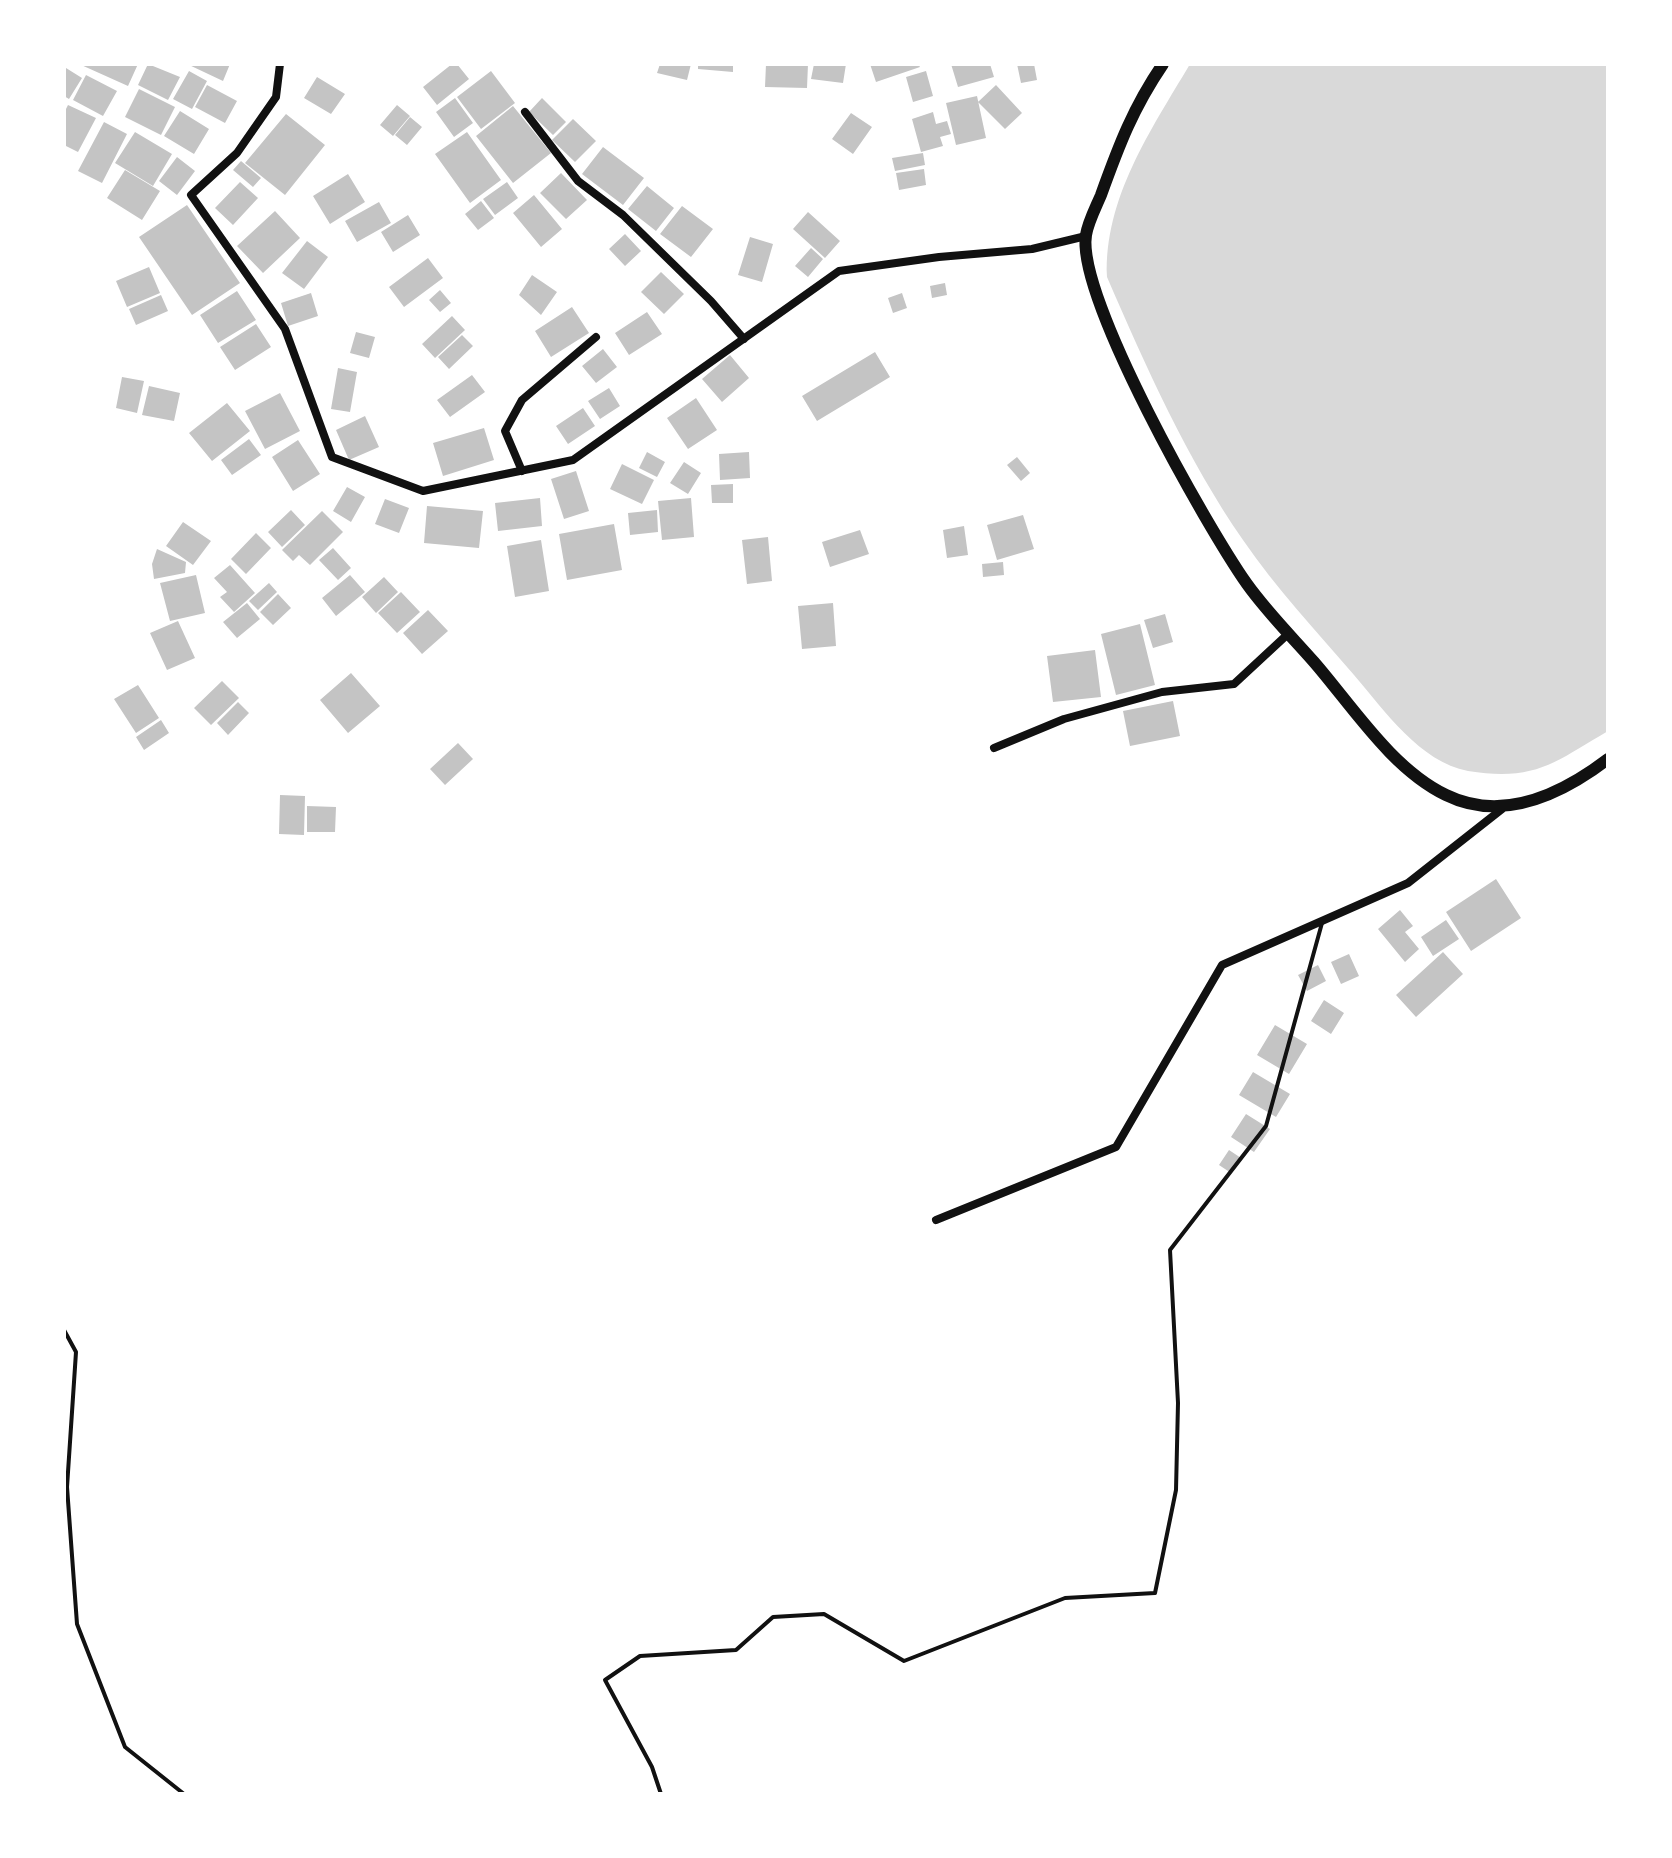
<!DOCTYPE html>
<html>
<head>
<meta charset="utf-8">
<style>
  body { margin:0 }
  #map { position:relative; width:1672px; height:1858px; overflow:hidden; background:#fff; font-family:"Source Sans 3",sans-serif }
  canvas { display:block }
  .frame { position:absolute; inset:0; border:66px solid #fff; pointer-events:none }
</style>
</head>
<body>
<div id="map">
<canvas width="1672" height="1858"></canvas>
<div class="frame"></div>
</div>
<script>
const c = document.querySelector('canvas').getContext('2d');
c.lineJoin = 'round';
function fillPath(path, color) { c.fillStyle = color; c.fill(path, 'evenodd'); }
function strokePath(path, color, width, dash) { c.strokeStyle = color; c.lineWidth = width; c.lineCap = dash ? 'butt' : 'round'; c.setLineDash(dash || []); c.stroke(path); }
fillPath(new Path2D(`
  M1190,64H1608V731C1555,762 1535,782 1468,771C1420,762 1384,710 1354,675C1316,631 1276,588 1243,540C1187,459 1146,367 1107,277C1104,198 1151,130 1190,64Z`), '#d9d9d9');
fillPath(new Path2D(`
  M79,64H138L128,86Z
  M148,64L180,77L168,100L138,85Z
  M187,64H230L223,81Z
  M452,64H457L469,79L437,105L423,87Z
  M660,64H691L687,80L657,73Z
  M698,64H733V72L698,69Z
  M766,64H808L807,88L765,87Z
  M814,64H846L843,83L811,79Z
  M870,64H918L920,67L876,82Z
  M951,64H990L994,77L958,87Z
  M1017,64H1034L1037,80L1021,83Z
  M66,68L82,78L69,99L64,96Z
  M189,71L207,81L192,109L173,99Z
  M491,71L515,103L481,129L457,97Z
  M926,71L933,96L913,102L906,77Z
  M86,75L117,91L103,116L73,100Z
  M317,77L345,94L331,114L304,98Z
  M207,85L237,101L225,123L195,107Z
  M996,85L1022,113L1005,129L978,102Z
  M139,89L175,107L161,135L125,117Z
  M977,96L986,138L956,145L946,103Z
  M455,98L473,123L454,137L436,112Z
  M542,98L566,122L553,135L529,112Z
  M68,105L96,118L78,152L64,145V113Z
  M397,105L410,116L393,136L380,125Z
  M513,106L551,153L513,183L476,136Z
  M180,111L209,129L194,154L164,136Z
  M933,112L936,124L947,121L951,134L940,137L943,146L921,152L912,119Z
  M851,113L872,127L853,154L832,139Z
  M286,114L325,145L285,195L245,163Z
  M410,117L422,127L407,145L395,135Z
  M573,119L596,141L575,162L552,140Z
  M104,122L127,134L102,183L78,171Z
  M135,132L172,154L153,186L115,163Z
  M467,132L501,180L470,203L435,154Z
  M603,147L644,178L623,205L582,174Z
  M923,153L925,165L895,171L892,158Z
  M177,157L195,171L177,195L159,181Z
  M241,161L261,178L253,187L233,170Z
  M924,169L926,185L899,190L896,173Z
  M125,170L160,191L142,220L107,198Z
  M561,173L587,200L566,219L540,193Z
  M348,174L365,202L330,224L313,196Z
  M240,182L258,198L233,225L215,208Z
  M507,182L518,198L495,215L483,199Z
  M647,186L674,208L656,231L628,209Z
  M534,195L562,229L541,247L513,213Z
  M481,201L494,218L478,230L465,214Z
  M379,202L391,223L357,242L345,221Z
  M187,205L240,283L192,315L139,237Z
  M682,206L713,229L691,257L660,234Z
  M275,211L300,238L263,273L237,246Z
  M808,212L840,241L825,258L793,229Z
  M408,215L420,235L393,252L381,232Z
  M625,234L641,251L625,266L609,249Z
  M750,237L773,244L762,282L738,275Z
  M307,241L328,257L304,289L282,273Z
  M811,248L823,259L808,277L795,266Z
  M428,258L443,278L404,307L389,287Z
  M149,267L160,293L127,307L116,281Z
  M661,272L684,294L664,314L641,292Z
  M532,275L557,292L541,315L519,295Z
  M945,283L947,295L932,298L930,286Z
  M440,290L451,303L440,312L429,300Z
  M237,291L256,320L218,343L200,315Z
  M311,293L318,316L288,326L281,303Z
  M902,293L907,308L893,313L888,298Z
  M161,295L168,311L136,325L129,309Z
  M572,307L589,333L551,357L535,331Z
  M647,312L662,334L629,355L615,333Z
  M452,316L465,330L435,358L422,344Z
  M256,324L271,347L235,370L220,347Z
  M356,332L375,337L369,358L350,353Z
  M462,335L473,346L449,369L438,357Z
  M603,349L617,367L596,383L582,366Z
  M875,352L890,377L817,421L802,396Z
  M730,355L749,378L722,402L702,379Z
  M338,368L357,372L350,412L331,409Z
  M472,375L485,392L450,417L437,400Z
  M122,377L144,381L137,413L116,408Z
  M149,386L180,393L174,421L142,415Z
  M609,388L620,406L600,419L588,401Z
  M280,393L300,431L265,449L245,411Z
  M696,398L717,430L688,449L667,418Z
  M227,403L250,431L212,461L189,433Z
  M583,408L595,426L568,444L556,426Z
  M365,416L379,447L349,460L336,430Z
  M484,428L494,460L443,476L433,443Z
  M249,439L261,455L232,475L221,460Z
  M298,440L320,474L293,491L272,457Z
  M647,452L665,462L657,477L639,468Z
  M749,452L750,478L720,480L719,454Z
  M1017,457L1030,473L1021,481L1007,465Z
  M684,462L701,473L688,494L670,483Z
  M622,464L654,480L642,504L610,489Z
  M576,471L589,511L564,519L551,479Z
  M733,484V503H712L711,485Z
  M347,487L365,497L351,522L333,511Z
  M540,498L542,526L498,531L495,503Z
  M691,498L694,537L662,540L658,501Z
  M385,499L409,508L399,533L375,524Z
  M427,506L483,511L479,548L424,543Z
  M291,510L305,525L282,547L268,532Z
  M657,510L658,532L630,535L628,513Z
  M322,511L343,532L310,565L299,555L293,561L282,550Z
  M1023,515L1034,549L997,560L987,525Z
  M183,522L211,541L193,565L166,546Z
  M614,524L622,570L567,580L559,534Z
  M964,526L968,555L947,558L943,530Z
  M860,530L869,554L830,567L822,542Z
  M256,533L271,548L246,574L231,559Z
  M768,537L772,581L747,584L742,540Z
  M541,540L549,591L515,597L507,546Z
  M333,548L351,568L338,580L319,560Z
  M157,549L186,562L185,573L154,579L152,564Z
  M1003,562L1004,575L983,577L982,564Z
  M230,565L255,593L234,612L220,597L227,592L214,578Z
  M196,575L205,613L170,621L160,583Z
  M350,575L365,592L336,616L322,598Z
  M384,577L398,592L376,613L362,597Z
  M269,583L277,592L258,610L249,601Z
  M401,592L420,612L397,633L378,613Z
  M278,594L291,608L273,625L260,612Z
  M247,603L260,619L237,638L223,622Z
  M833,603L836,646L802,649L798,606Z
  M428,610L448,631L422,654L403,633Z
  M1165,614L1173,642L1153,648L1144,620Z
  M178,621L195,658L167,670L150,633Z
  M1140,624L1155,685L1116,695L1101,634Z
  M1095,650L1101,697L1053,702L1047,656Z
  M351,673L380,706L348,733L320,700Z
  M222,681L239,698L211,725L194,708Z
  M138,685L159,718L136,733L114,699Z
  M1173,701L1180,736L1130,746L1123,711Z
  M238,702L249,713L228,735L217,723Z
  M161,720L169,733L144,750L136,737Z
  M458,743L473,759L445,785L430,769Z
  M280,795L305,796L304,835L279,834Z
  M307,806L336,807L335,832H307Z
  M1496,879L1521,918L1471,951L1446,912Z
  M1400,910L1413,926L1405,932L1419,949L1405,962L1378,929Z
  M1446,920L1459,939L1433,956L1421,937Z
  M1443,952L1463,974L1416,1017L1396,995Z
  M1349,954L1359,976L1341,984L1331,962Z
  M1318,965L1326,981L1307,991L1298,975Z
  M1324,1000L1344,1013L1331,1034L1311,1021Z
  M1275,1025L1307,1044L1289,1074L1257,1055Z
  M1253,1072L1290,1094L1276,1117L1239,1095Z
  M1246,1114L1270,1129L1254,1152L1231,1137Z
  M1229,1150L1241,1158L1231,1173L1219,1165Z`), '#c4c4c4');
strokePath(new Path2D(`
  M64,1330L76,1352L67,1487L77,1624L125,1747L184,1794
  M661,1794L652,1767L605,1680L640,1656L736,1650L773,1617L824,1614L904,1661L1065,1598L1155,1593L1176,1490L1178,1403L1170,1250L1266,1126L1322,923`), '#111', 4);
strokePath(new Path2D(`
  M280,64L276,97L237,153L191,195L285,329L332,457L423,491L573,460L839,271L939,257L1032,249L1086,236
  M525,112L578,181L623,215L711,301L744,339
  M522,471L505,431L522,400L596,337
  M994,748L1064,719L1162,692L1234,684L1289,633
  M936,1220L1116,1147L1222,965L1408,883L1502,809`), '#111', 8);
strokePath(new Path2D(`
  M1163,64C1133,108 1119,145 1101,195C1096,207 1088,222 1086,235C1076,297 1207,527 1247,584C1267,612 1292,637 1314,662C1353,707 1392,769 1446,795C1503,823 1562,794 1608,759`), '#111', 12);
</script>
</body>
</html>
